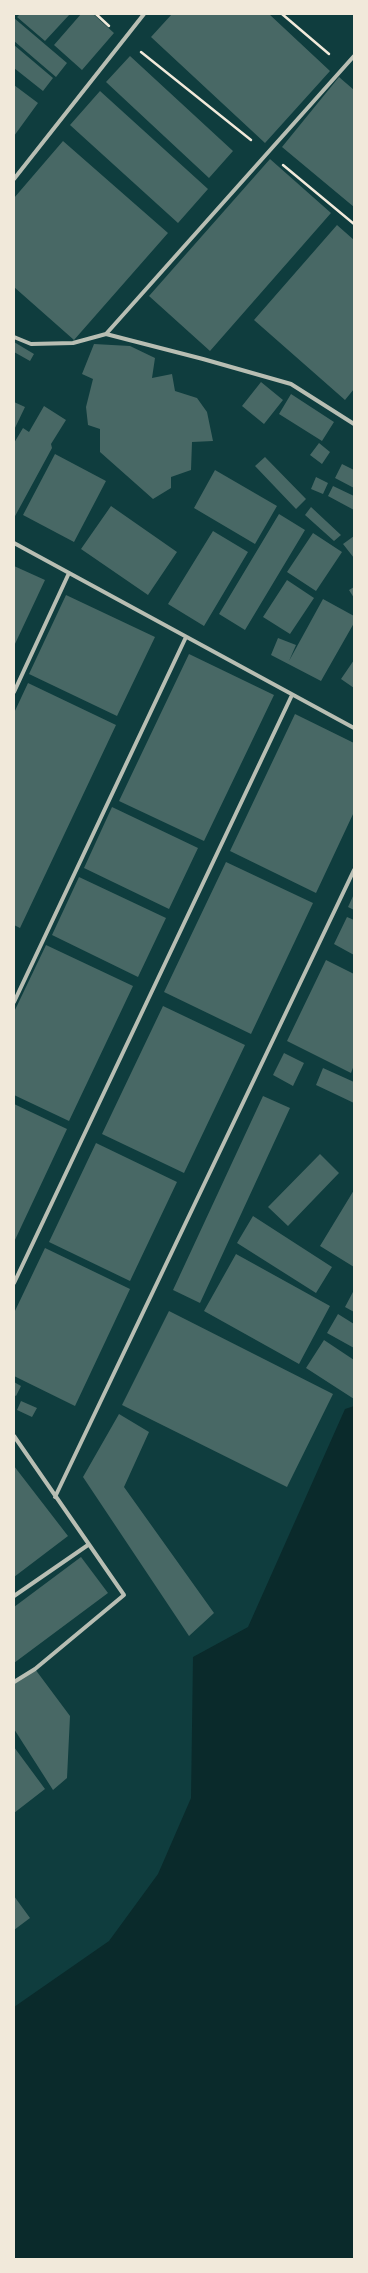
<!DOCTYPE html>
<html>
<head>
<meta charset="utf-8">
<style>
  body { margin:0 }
  #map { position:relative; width:368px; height:2273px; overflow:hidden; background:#0f3d3e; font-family:"Exo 2",sans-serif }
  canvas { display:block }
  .frame { position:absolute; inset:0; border:15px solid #f1e9da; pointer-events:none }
</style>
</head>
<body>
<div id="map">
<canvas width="368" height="2273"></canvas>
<div class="frame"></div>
</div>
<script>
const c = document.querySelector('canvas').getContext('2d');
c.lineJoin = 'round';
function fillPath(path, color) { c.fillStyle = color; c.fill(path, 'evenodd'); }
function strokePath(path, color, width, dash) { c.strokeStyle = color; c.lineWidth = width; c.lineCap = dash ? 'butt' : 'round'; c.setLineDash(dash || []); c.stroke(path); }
fillPath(new Path2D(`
  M354,1406V2259H14V2007L109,1941L158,1874L191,1798L193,1657L248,1627L345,1409Z`), '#0a2a2b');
fillPath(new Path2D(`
  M20,14H70L45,41L17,17Z
  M81,14H93L114,33L82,70L54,45Z
  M172,14H269L330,71L265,143L151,37Z
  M14,18L67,63L56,77L14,41Z
  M14,45L53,78L43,91L14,68Z
  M130,56L233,151L209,178L106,82Z
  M339,77L354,90V207L282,147Z
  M14,85L38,103L14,136Z
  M100,91L208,189L178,223L70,125Z
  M63,141L168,233L74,340L14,287V198Z
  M270,159L331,213L210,351L149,296Z
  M337,225L354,240V389L345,400L254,320Z
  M14,342L34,354L30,361L14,352Z
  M94,344L130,346L155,358L152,378L172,374L175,391L197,398L207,412L213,441L192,442L191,470L171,477V488L153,499L100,452V429L88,425L86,407L93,379L82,374Z
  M261,382L283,400L264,424L242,406Z
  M291,394L334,422L322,441L279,414Z
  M14,402L25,407L14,430Z
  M44,406L66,420L51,444L52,448L14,518V443L23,428L29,432Z
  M319,443L330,452L322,464L310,455Z
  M55,454L106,481L74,542L23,515Z
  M265,457L306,499L296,509L255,466Z
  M342,464L354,470V488L335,478Z
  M215,470L277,506L255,544L194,508Z
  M316,477L328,483L323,494L311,489Z
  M333,486L354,496V510L328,496Z
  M111,506L177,552L148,595L81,549Z
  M311,507L341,535L334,541L305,515Z
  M279,514L305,530L245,630L219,614Z
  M213,531L248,552L204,626L168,604Z
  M313,533L342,552L316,591L287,572Z
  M354,536V558L343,544Z
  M14,566L45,580L14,646Z
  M287,580L314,598L290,634L263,617Z
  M354,587V598L349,590Z
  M66,595L155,637L117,716L29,674Z
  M323,599L354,616V623L321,681L271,655L278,638L296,645L289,661Z
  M189,654L274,695L204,841L119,801Z
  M354,660V688L341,679Z
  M28,683L116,725L20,928L14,925V713Z
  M295,714L354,743V812L316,893L230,851Z
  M112,807L198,848L169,909L84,868Z
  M226,862L313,903L251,1034L164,992Z
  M79,877L166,918L138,977L52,935Z
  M354,894V910L348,907Z
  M347,917L354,920V955L334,944Z
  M46,945L133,986L69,1121L14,1095V1012Z
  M326,960L354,974V1065L351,1073L287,1041Z
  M163,1006L245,1045L184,1173L102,1134Z
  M284,1053L304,1063L293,1086L273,1075Z
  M323,1068L354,1082V1103L316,1085Z
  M263,1096L290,1108L200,1303L173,1290Z
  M14,1104L67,1129L14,1242Z
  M96,1143L177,1182L130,1281L49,1242Z
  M320,1154L339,1173L288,1226L268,1207Z
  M354,1190V1267L320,1246Z
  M253,1216L332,1267L316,1293L237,1243Z
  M45,1248L130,1289L75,1406L14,1376V1313Z
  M236,1254L330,1306L299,1364L204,1311Z
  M354,1290V1312L345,1307Z
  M169,1311L333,1394L287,1487L122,1405Z
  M338,1314L354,1324V1348L327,1333Z
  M324,1340L354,1360V1399L306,1368Z
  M14,1382L21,1386L16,1396L14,1395Z
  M21,1401L37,1408L32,1417L17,1410Z
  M119,1414L149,1432L124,1487L214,1613L189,1636L83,1477Z
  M14,1466L68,1536L14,1577Z
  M81,1557L108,1593L14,1663V1607Z
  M35,1669L70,1716L67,1778L53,1790L14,1729V1683Z
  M14,1747L45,1789L14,1813Z
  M14,1896L30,1918L14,1930Z`), '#486865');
strokePath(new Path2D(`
  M96,14L109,26
  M282,14L329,54
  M141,52L251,140
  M283,165L354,224`), '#f1e9da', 2.5);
strokePath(new Path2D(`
  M14,179L144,14
  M106,334L354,56
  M14,337L31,344L73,343L106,334L203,359L291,384L354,424
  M14,543L354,728
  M14,692L69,573
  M14,1002L186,637
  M14,1283L292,695
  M14,1436L124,1595L35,1669L14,1682
  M55,1497L354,870
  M14,1596L88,1545`), '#b8beb3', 4);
</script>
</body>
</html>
